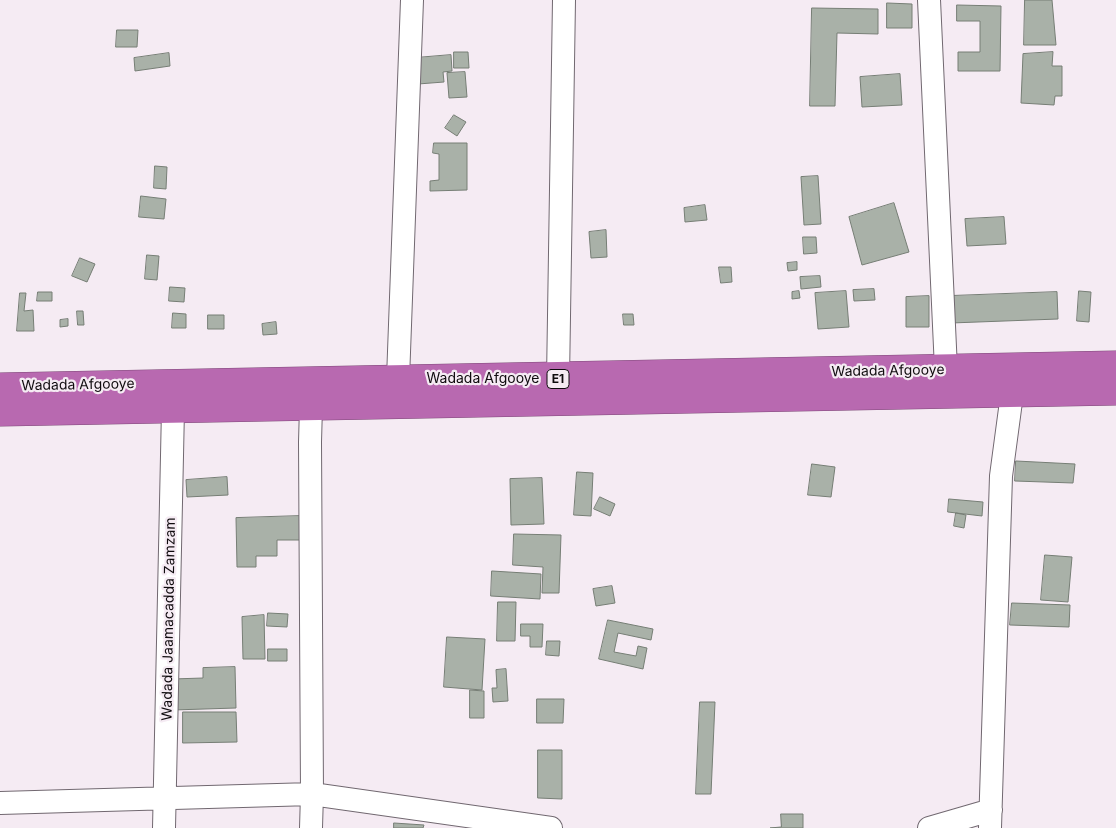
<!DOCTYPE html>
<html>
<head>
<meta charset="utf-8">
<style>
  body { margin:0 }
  canvas { display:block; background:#f5ebf3 }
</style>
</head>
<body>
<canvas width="1116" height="828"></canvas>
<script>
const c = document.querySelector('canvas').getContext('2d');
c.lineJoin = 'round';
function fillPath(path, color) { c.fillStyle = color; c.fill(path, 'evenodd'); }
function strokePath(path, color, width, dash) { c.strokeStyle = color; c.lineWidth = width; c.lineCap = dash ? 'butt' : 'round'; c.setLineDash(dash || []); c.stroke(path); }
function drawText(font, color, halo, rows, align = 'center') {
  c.font = font + ' Inter,sans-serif'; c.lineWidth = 4.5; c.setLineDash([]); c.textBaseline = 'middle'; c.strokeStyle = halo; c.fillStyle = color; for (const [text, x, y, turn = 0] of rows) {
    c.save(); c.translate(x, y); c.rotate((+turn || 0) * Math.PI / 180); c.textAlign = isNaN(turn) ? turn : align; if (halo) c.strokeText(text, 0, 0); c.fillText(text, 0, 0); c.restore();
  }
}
const building = new Path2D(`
  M1025,0H1052L1056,45H1024Z
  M887,3L912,4V28H887Z
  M957,5L1001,6L1000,71H958V52H980V21H957Z
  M812,8L878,9V34L837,33L835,106H810Z
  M117,30H138L137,47H116Z
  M454,52H468L469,68H454Z
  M1053,52L1052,66H1062V96H1055L1054,105L1021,103L1023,54Z
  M169,53L170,66L135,71L134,58Z
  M451,55L452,71L443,72L444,82L418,84L415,58Z
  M465,72L467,97L449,98L447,73Z
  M900,74L902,105L862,107L860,77Z
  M454,115L466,122L457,136L445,128Z
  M434,143H467V190L430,191V181L439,180V154L433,153Z
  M155,166L167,167L166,189L154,188Z
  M818,176L821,224L804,225L801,177Z
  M141,196L166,199L164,219L139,217Z
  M894,203L909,252L862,265L849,217Z
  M705,205L707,220L685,222L684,208Z
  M1004,217L1006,244L967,246L965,219Z
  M606,230L607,257L591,258L589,232Z
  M803,237H816L817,253L804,254Z
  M147,255L159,256L157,280L145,279Z
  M80,258L95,264L87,282L72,276Z
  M797,262V270L788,271L787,263Z
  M719,267H731L732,282L721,283Z
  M820,276L821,287L801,289L800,277Z
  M170,287L185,288L184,302L169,301Z
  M874,289L875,300L854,301L853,290Z
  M799,291L800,298L792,299V292Z
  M846,291L849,327L818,329L815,293Z
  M1079,291L1091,292L1089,322L1077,321Z
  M38,292H52V301H37Z
  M1057,292L1058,319L951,323L950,296Z
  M20,293H26L24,311L33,310L34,331H17Z
  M929,296V327H906V297Z
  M77,311H83L84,325H78Z
  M173,313L186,314V328H172Z
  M623,314H633L634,325H624Z
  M208,315H224V329H208Z
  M68,319V326L60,327V320Z
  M276,322L277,334L263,335L262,324Z
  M1016,461L1075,464L1073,483L1015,481Z
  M812,464L835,467L831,497L808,495Z
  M577,472L593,473L591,516L574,515Z
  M227,477L228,495L187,497L186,480Z
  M542,478L544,524L511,525L510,479Z
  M600,497L615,504L610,516L594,509Z
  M949,499L983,502L982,516L948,512Z
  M956,513L966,515L964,528L954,526Z
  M300,516L301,540H277V556H256V567H237L236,518Z
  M514,534L561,535L559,593H542L543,567L513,565Z
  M1045,555L1072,557L1068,602L1041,600Z
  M492,571L541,574L540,599L491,596Z
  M612,586L615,603L596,606L593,589Z
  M498,602H516L515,641H497Z
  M1012,603L1070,605L1069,627L1010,625Z
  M268,613L288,614L287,627L267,626Z
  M264,615L265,659H243L242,617Z
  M608,620L653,629L651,640L618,633L614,652L636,656L638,646L647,648L643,669L599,659Z
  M521,624H543L542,647H530V636H521Z
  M447,637L485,639L482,690L444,687Z
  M547,641H560L559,656L546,655Z
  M268,649H287V661H268Z
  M235,667L236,708L173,710L172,679L203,678V668Z
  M506,669L508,701L493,702L492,688H497L496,670Z
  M470,690L484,691V718H470Z
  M537,699H564L563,723H537Z
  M700,702H715L711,794H696Z
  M183,712H236L237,742L183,743Z
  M538,750H562V799L538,798Z
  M781,814H803V828H770L781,827Z
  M394,823L424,825L423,828H394Z`);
fillPath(building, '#a9b1a8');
strokePath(building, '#767e75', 1);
const street = new Path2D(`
  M929,0L946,369
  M398,379L412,0
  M558,379L564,0
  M311,407L310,442L312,794L551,828
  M0,803L312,794L311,828
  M164,828L173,409
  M929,828L991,810
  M990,828L1001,476L1012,394`);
const highway = new Path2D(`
  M0,387C372,381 744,374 1116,365
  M0,412L1116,391`);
strokePath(street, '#716870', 24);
strokePath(highway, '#7d4877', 29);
strokePath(street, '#fff', 22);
strokePath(highway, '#b869b0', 28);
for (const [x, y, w] of [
  [558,379,22]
]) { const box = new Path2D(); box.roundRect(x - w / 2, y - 9.5, w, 19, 4); c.fillStyle = '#f5ebf3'; c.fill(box); strokePath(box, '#0f0b0e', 1); }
drawText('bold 12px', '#0f0b0e', null, [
  ["E1",558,379]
]);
drawText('14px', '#0f0b0e', '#f5ebf3', [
  ["Wadada Afgooye",888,371,-1],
  ["Wadada Afgooye",483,379],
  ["Wadada Afgooye",78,385,-1],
  ["Wadada Jaamacadda Zamzam",169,619,-89]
]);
</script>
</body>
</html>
